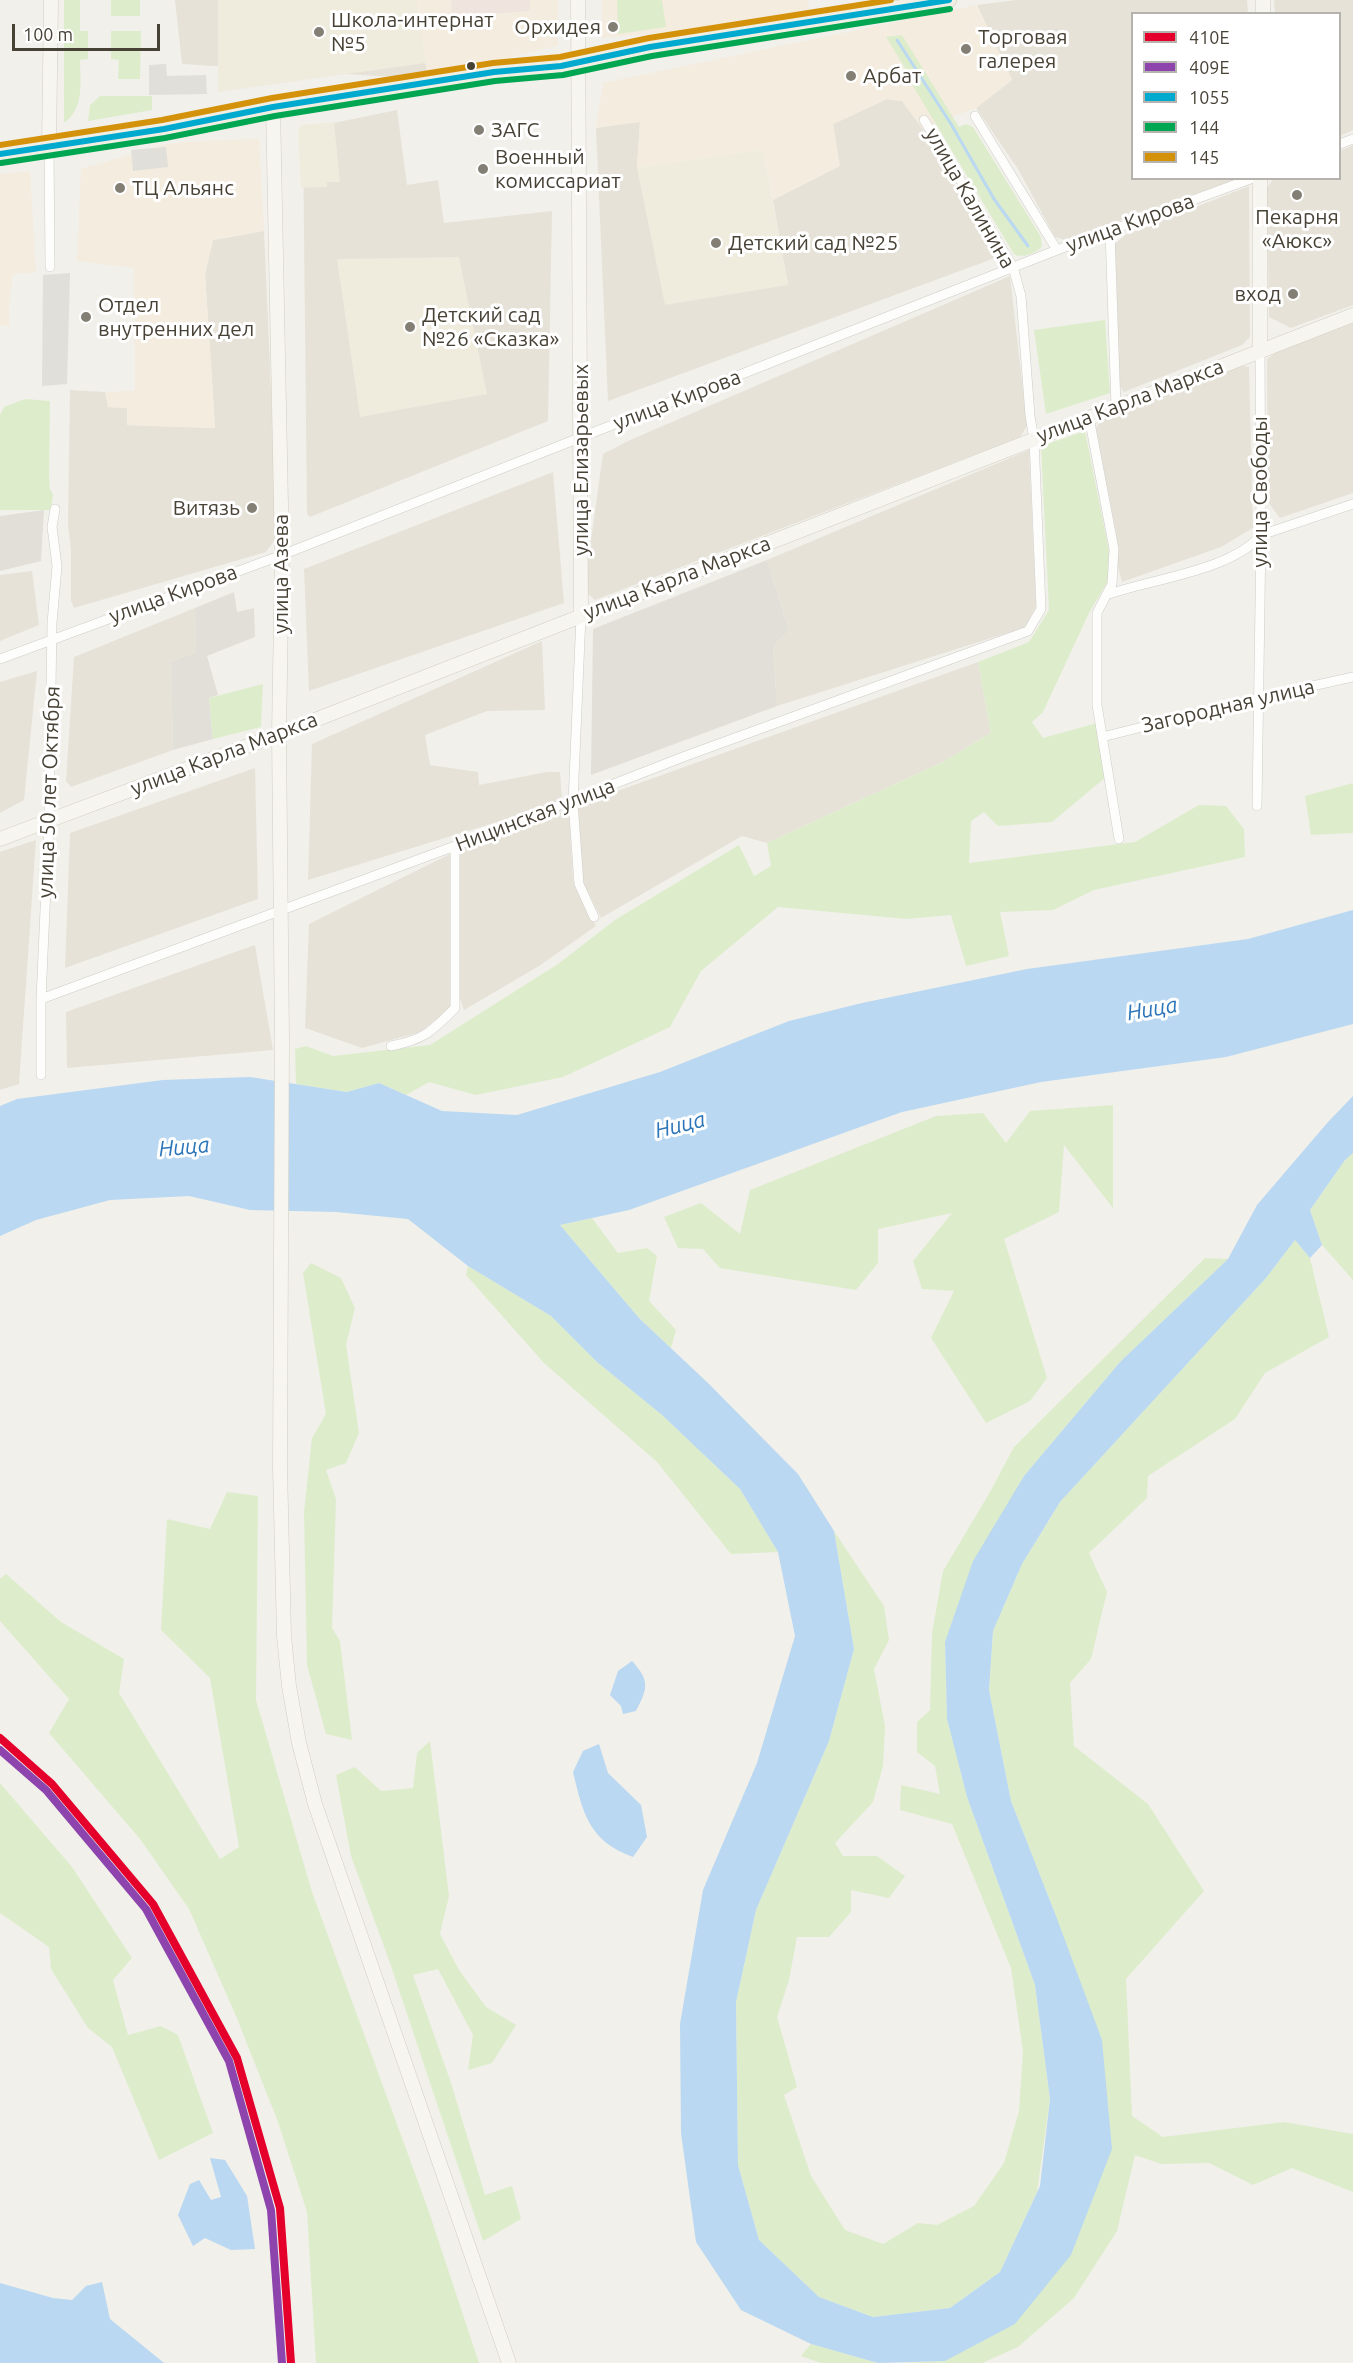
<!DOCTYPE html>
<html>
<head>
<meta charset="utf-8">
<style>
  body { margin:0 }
  #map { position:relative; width:1353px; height:2363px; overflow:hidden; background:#f1f0eb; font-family:Ubuntu,sans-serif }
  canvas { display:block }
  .legend { position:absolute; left:1131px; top:12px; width:210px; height:168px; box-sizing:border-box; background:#fff; border:2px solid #b6b3af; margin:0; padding:8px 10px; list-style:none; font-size:18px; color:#484236 }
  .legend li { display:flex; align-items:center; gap:12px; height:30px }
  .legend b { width:30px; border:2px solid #b6b3af }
  .scale { position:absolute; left:12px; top:24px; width:148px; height:27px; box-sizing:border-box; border:3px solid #484236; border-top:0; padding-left:8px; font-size:18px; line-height:21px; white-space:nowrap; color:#484236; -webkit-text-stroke:4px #fff; paint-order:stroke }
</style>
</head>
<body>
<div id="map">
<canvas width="1353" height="2363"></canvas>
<ul class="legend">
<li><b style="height:8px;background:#e4002b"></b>410E</li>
<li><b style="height:8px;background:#8e44ad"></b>409E</li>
<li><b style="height:8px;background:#00a9ce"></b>1055</li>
<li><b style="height:8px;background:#00a651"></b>144</li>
<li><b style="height:8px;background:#d4920b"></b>145</li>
</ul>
<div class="scale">100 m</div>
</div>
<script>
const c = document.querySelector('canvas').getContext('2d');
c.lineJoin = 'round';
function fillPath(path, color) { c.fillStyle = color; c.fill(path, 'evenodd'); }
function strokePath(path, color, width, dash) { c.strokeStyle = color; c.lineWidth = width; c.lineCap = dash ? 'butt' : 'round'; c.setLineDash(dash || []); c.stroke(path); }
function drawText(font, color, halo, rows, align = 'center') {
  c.font = font + ' Ubuntu,sans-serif'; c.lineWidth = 6; c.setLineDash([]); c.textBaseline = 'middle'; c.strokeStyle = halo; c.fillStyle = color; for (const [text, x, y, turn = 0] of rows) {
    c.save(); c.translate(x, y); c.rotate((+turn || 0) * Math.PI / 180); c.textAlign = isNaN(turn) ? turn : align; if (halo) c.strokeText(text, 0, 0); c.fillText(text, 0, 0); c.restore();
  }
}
fillPath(new Path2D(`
  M175,0H416L428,79L182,64Z
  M1016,0H1247L1248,13L1132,14V178L1237,179L1065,240L1055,237L1018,169L976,108L1012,80L977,5Z
  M1274,0H1353V130L1340,136V14L1275,13Z
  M887,99L902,101L922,128L995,258L608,401L596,128L640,121L637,168L788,285L773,200L839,166L833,124Z
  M397,110L407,185L438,180L444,223L552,211L548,421L310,517L307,514L303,138L309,128Z
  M1353,145V305L1291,328L1269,317L1267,188L1273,179L1340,178V151Z
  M1249,186L1250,337L1242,345L1124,392L1119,385L1114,245L1125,235Z
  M264,231L277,527L274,541L266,552L74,608L71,601V550L68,524L70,390L105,392L109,407L127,408V425L215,428L205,274L213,240Z
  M1010,276L1027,426L1020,437L595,600L584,590L603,454L628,441Z
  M1353,322V493L1280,518L1268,502L1267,359L1283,347Z
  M1238,365L1249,367L1253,528L1221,547L1122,582L1117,564L1116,532L1096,428L1101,420Z
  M1029,450L1036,606L1026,627L777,706L773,650L779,639L789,632L767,560Z
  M553,472L564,603L309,691L304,569Z
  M32,571L39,625L0,641V575Z
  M195,608L196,652L171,662L173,750L71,787L66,781L74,657Z
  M542,641L545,710L487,711L425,735L430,765L478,772L479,785L547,772H560L562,802L308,880L312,744Z
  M978,662L991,733L943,762L767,843L742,836L601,918L583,882L578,805Z
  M37,671L24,800L0,813V682Z
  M255,768L258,899L65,968L70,833Z
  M569,809L573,880L596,926L539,966L464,1010L460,999L458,850Z
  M36,840L19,1084L0,1090V852Z
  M450,854L453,1006L420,1032L362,1048L305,1028L309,924Z
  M255,945L273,1050L67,1068L66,1012Z`), '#e6e2d8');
fillPath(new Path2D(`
  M416,0H451L453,17L530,11V0H558V45L428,79Z
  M602,0H808L810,19L602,38Z
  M977,5L1012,80L976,108L922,128L902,101L887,99L833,124L840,166L773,200L763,150L637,168L640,122L596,128L603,83Z
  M259,139L264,231L213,240L205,274L215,428L127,425V408L108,407L105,392L135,391L134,268L77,261L81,169L167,144L199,141Z
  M30,171L36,272L13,274L9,306L10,326L0,325V174Z`), '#f4ecde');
fillPath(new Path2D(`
  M44,510L41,561L0,571V516Z
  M767,560L789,632L779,639L773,650L777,706L591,775L593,629Z
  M234,592L237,612L254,608L255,637L207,656L218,695L209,698L213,739L173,750L171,662L196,652L195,608Z`), '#e2dfd9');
fillPath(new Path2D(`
  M218,0H416L426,63L218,92Z
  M334,122L340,182H327V187L301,188L298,131L302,125Z
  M763,150L788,285L665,305L637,168Z
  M459,257L487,394L360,417L337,259Z`), '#efebdd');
fillPath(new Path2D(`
  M451,0H530V11L452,17Z`), '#f0e4df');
fillPath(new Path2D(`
  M64,0H80V31H88V59L80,60C80,81 85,107 65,122H64Z
  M111,0H140V16H111Z
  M617,0H662L666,27L618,34Z
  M111,31H141L140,79H118L119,60L111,59Z
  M902,35L959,127L966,124L973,127L1041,237L1042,246C1037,253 1022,259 1014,254L910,81V76L886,37Z
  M100,96H152V110L88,121L90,105Z
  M1105,320L1110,393L1046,414L1034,330Z
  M25,399L50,401L49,477L50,489L53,495L51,510H0V415L4,407Z
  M1085,431L1109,551L1108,581L1089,613L1043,712L1032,722L1043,738L1097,723L1106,777L1052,822L998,826L984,812L971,821L969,863L1135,842L1199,805L1226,806L1244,829L1245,857L1094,890L1053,910L1000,912L1009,956L966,966L951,915L906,919L778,907L701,971L670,1027L563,1077L476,1095L429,1082L406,1095L379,1083L347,1092L296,1084L295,1049L306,1046L333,1056L430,1045L558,964L615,920L739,845L754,876L771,866L767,843L943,762L991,733L978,662L1029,642L1049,610L1041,446Z
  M263,684L261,727L213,739L209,698Z
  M1353,783V833L1311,835L1305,796Z
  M1113,1105V1208L1064,1145L1059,1212L1004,1239L1047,1378L1030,1401L986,1423L931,1338L954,1291L922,1289L913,1261L952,1213L878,1229V1263L856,1290L720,1268L703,1249L678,1248L664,1217L701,1203L740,1234L750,1190L936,1116L983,1113L1006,1143L1030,1111Z
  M1353,1153V1280L1322,1245L1310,1210L1345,1160Z
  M592,1218L618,1253L647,1248L657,1256L649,1301L676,1330L671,1348L639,1318L560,1225Z
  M1295,1240L1310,1258L1329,1337L1265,1373L1235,1419L1148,1476L1147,1498L1089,1553L1107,1592L1091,1659L1070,1683L1074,1746L1148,1804L1204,1891L1126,1979L1132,2116L1163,2137L1284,2122L1353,2134V2192L1292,2168L1253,2185L1209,2163L1161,2164L1135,2155L1117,2231L1074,2298L1018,2347L982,2363H900L945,2361L1071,2255L1056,1916L1011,1801L989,1690L993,1631L1022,1564L1060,1502L1266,1278Z
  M1205,1258L1228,1259L1120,1362L1024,1476L945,1642L947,1719L967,1797L1035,1985L1050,2099L1037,2192L1000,2272L950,2308L873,2317L819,2297L759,2240L738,2165L736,2002L756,1910L829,1741L854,1649L834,1531L884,1606L889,1640L874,1669L885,1726L883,1766L873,1802L835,1843L843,1856H877L905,1876L889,1898L851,1890V1912L829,1937H797L789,1980L777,2017L797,2087L784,2095L811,2176L845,2230L883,2244L918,2223L937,2225L974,2206L1004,2163L1019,2111L1023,2052L1011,1968L952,1824L900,1810L901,1785L940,1794L935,1766L917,1752V1722L930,1710L932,1633L943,1571L990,1492L1014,1447Z
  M311,1263L341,1278L355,1308L346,1345L359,1433L346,1463L326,1470L336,1499L332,1628L340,1641L352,1740L326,1734L307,1665L304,1512L312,1438L326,1414L303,1273Z
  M468,1266L551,1316L597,1362L662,1415L740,1489L778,1552L731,1554L657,1462L544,1363L466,1275Z
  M227,1492L258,1496L256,1700L312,1892L428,2209L479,2363H316L307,2212L278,2122L236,2016L189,1909L140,1839L49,1733L69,1699L0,1621V1579L6,1574L61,1622L124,1659L119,1693L220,1859L239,1847L210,1678L161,1630L167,1519L210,1529Z
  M430,1741L449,1896L440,1934L459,1970L486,2007L516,2025L492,2063L468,2070L473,2035L438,1969L413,1975L451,2083L485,2195L512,2186L521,2219L483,2241L390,1963L351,1856L336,1775L355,1767L381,1791L413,1788L417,1753Z
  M0,1783L72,1867L132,1958L113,1980L128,2035L161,2026L178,2035L213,2133L159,2160L112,2047L88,2028L51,1969L49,1947L0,1913Z
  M811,2344L878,2363H821L801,2356Z`), '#ddedcb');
fillPath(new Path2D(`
  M166,64L167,76L206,75L207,94L149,95V65Z
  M166,147L168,167L133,171L131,150Z
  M70,273L67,384L42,386L43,275Z`), '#e1dfda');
fillPath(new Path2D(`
  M1353,910V1024L1226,1057L1041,1082L902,1112L629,1210L560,1225L639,1318L709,1384L798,1474L834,1531L854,1649L829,1741L756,1910L736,2002L738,2165L759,2240L819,2297L873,2317L950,2308L1000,2272L1040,2186L1050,2099L1035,1985L967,1797L947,1719L945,1642L973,1561L1024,1476L1120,1362L1228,1259L1257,1205L1328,1122L1353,1096V1153L1345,1160L1310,1210L1322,1245L1310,1258L1295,1240L1266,1278L1060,1502L1022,1564L993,1631L989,1690L1011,1801L1056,1916L1102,2040L1112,2149L1071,2255L1015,2324L945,2361L878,2363L811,2344L741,2310L696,2242L681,2133L680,2024L703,1890L757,1763L795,1636L778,1552L740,1489L662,1415L597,1362L551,1316L468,1266L408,1219L336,1212L250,1210L189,1196L110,1200L36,1220L0,1236V1106L17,1099L163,1080L250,1077L347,1092L379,1083L442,1111L517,1115L660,1072L789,1021L862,1003L1027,969L1248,939Z
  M632,1661C650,1681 648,1688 636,1711L623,1714L621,1706L610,1695L618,1671Z
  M599,1744L608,1773L641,1805L647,1837L633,1857C589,1841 583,1814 573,1772L583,1751Z
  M210,2158L225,2160L247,2196L255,2249L231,2250L205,2238L193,2246L178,2215L190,2184L199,2180L211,2200L221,2197Z
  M102,2282L110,2319L164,2363H0V2283L53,2298L72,2300L86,2286Z`), '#bad8f1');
strokePath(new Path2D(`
  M897,40L951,124L994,199L1028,246`), '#bad8f1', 3);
const street = new Path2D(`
  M975,116L1057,250
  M1340,144L1353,139
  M49,147L50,267
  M1110,231L1116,407
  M1089,417L1114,549L1112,584L1097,613V705L1119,839
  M1106,595C1151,579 1231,571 1261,535L1353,504
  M581,616L573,802L579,884L594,917
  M0,659L282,555L1057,250L1253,178
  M1102,737L1259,698L1353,677
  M1257,806L1261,535L1260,350
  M41,999L455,846L683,757L1028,631L1041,609L1034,439L1030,416L1021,296L1013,267L924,120
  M391,1046C425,1039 431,1032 455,1008V846
  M41,1075V999L49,820L52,623L57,566L52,527L55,509`);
const secondary = new Path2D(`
  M578,0L581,616
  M1263,14V0
  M273,107L282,555L279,734L282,1040L280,1467L284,1636L289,1686L299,1743L315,1804L509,2363
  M49,147L51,0
  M1260,178V350
  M0,839L279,734L1353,315`);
const primary = new Path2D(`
  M0,154L164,129L273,107L494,72L561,66L650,47L949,0`);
strokePath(street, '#ceccc7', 10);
strokePath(secondary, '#d1cec2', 15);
strokePath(primary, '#d4cdb8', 16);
strokePath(street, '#fdfdfc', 9);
strokePath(secondary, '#f7f5ef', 14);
strokePath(primary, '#f1eee4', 15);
strokePath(new Path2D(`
  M0,154L164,129L273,107L494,72L561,66L650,47L949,0`), '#00a9ce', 6);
strokePath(new Path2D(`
  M1,163L165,138L275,116L495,81L563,75L652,56L950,9`), '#00a651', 6);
strokePath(new Path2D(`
  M0,145L162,120L272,98L493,63L560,57L649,38L891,0`), '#d4920b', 6);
strokePath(new Path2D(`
  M0,1738L52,1784L153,1904L237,2058L280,2208L291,2363`), '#e4002b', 8);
strokePath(new Path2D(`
  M0,1750L46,1790L146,1909L229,2061L271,2210L282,2363`), '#8e44ad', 8);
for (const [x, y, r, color] of [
  [613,27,6,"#837f75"],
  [319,32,6,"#837f75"],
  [966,49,6,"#837f75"],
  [471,66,5,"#484236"],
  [851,76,6,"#837f75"],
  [479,130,6,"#837f75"],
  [483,169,6,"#837f75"],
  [120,188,6,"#837f75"],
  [1297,195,6,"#837f75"],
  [716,243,6,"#837f75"],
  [1293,294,6,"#837f75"],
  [86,317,6,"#837f75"],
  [410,327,6,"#837f75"],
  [252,508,6,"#837f75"]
]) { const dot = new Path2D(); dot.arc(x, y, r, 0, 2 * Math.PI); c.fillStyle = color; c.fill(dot); strokePath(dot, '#fff', 2); }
drawText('21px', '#484236', '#fff', [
  ["Школа-интернат",331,20],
  ["№5",331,44],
  ["Орхидея",601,27,"right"],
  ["Торговая",978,37],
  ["галерея",978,61],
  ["Арбат",863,76],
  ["ЗАГС",491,130],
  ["Военный",495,157],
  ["комиссариат",495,181],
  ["ТЦ Альянс",132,188],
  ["Пекарня",1297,217,"center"],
  ["«Аюкс»",1297,241,"center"],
  ["Детский сад №25",728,243],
  ["вход",1281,294,"right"],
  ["Отдел",98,305],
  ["внутренних дел",98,329],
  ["Детский сад",422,315],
  ["№26 «Сказка»",422,339],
  ["Витязь",240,508,"right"]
], 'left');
drawText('21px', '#484236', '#fff', [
  ["улица Калинина",970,198,60],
  ["улица Кирова",1130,223,-20],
  ["улица Кирова",677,400,-21],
  ["улица Карла Маркса",1130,401,-21],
  ["улица Елизарьевых",581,460,-90],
  ["улица Свободы",1260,492,-90],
  ["улица Азева",281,574,-90],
  ["улица Карла Маркса",677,578,-21],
  ["улица Кирова",173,594,-20],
  ["Загородная улица",1228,706,-13],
  ["улица Карла Маркса",224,754,-21],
  ["улица 50 лет Октября",49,792,-88],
  ["Ницинская улица",535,815,-21]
]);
drawText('italic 22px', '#2c75b8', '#fff', [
  ["Ница",1152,1009,-10],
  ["Ница",680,1125,-14],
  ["Ница",184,1147,-5]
]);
</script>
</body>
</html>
